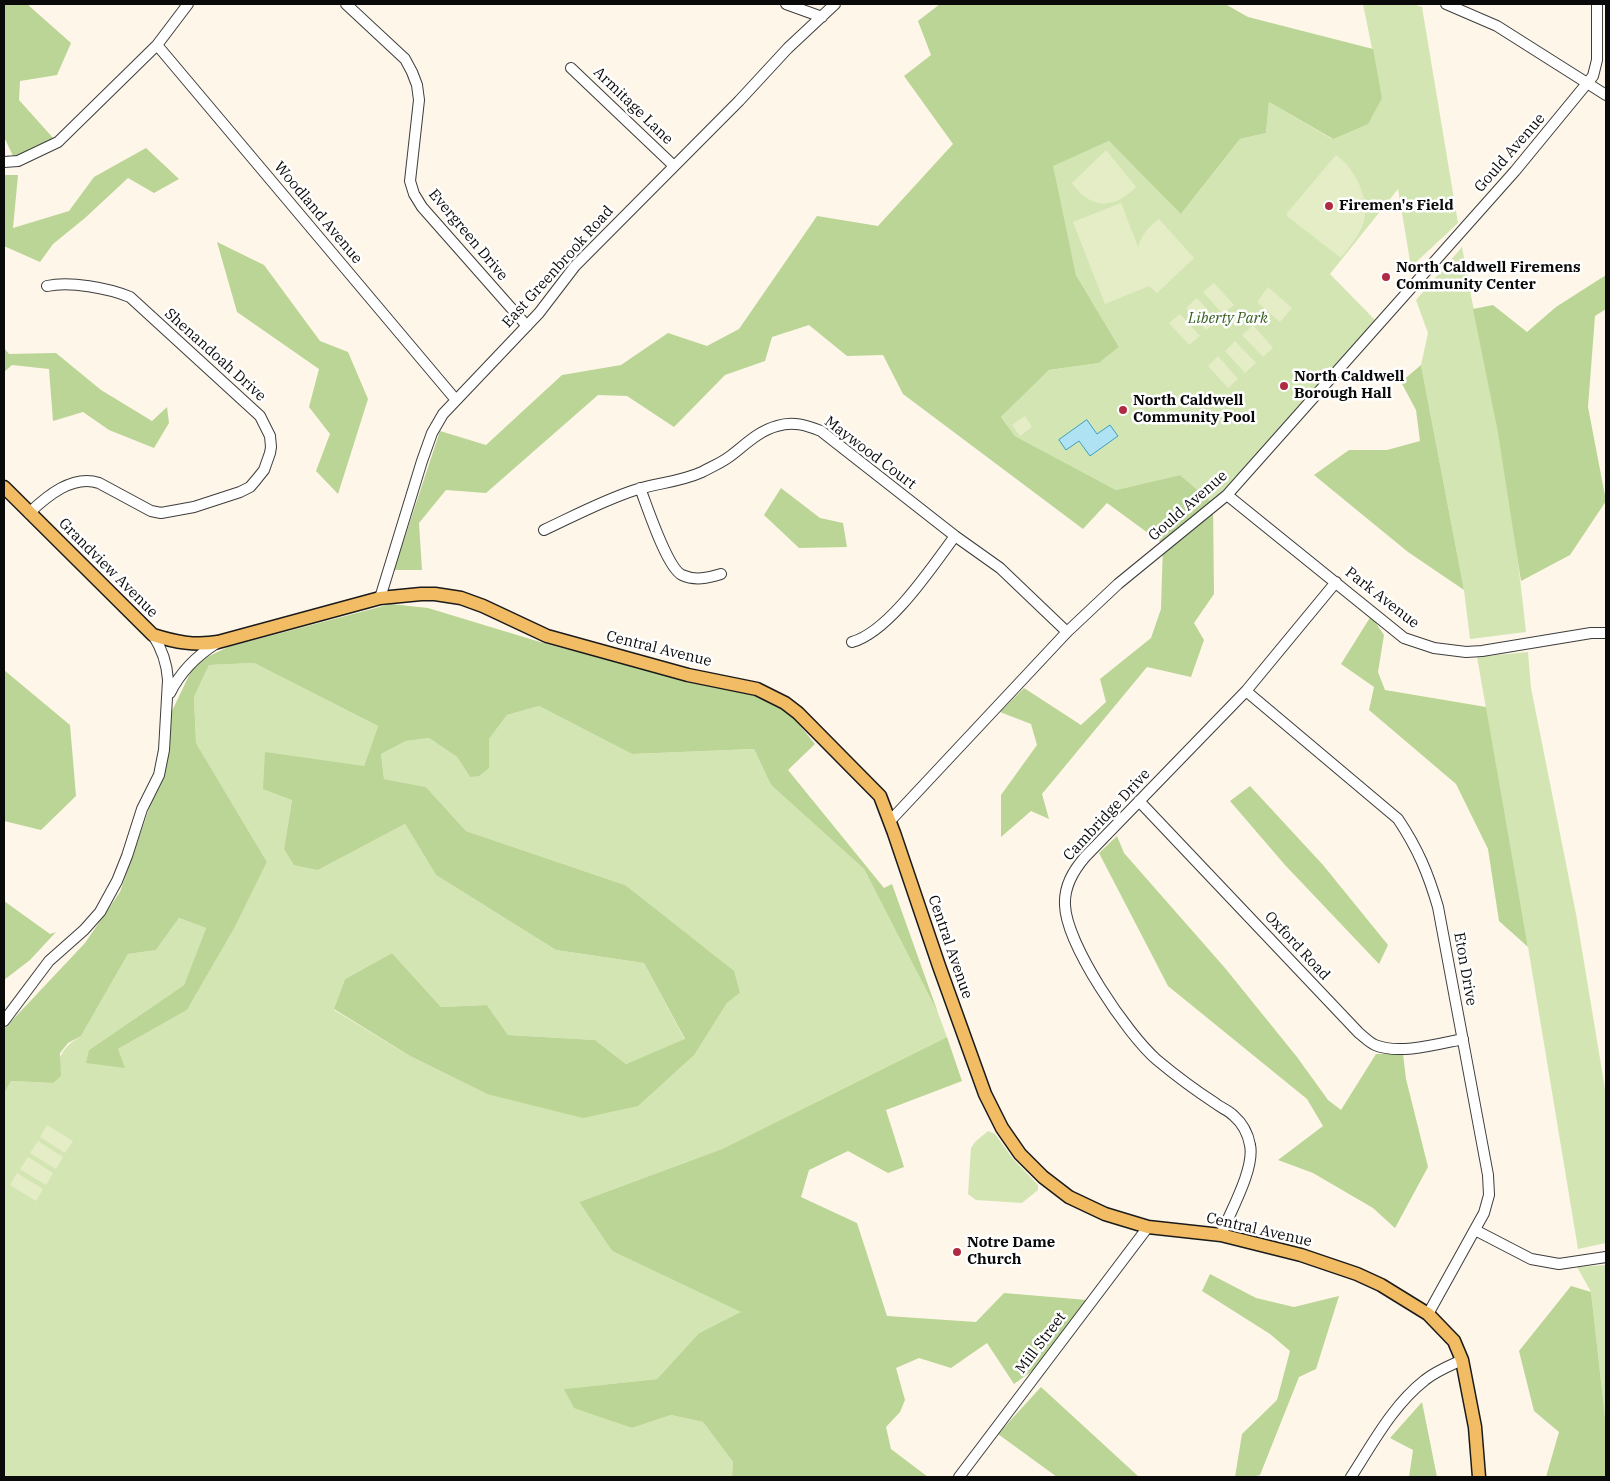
<!DOCTYPE html>
<html>
<head>
<meta charset="utf-8">
<style>
  body { margin:0 }
  #map { position:relative; width:1610px; height:1481px; overflow:hidden; background:#fef6e8; font-family:"IBM Plex Serif",serif }
  canvas { display:block }
  .frame { position:absolute; inset:0; border:5px solid #0a0a0a; pointer-events:none }
</style>
</head>
<body>
<div id="map">
<canvas width="1610" height="1481"></canvas>
<div class="frame"></div>
</div>
<script>
const c = document.querySelector('canvas').getContext('2d');
c.lineJoin = 'round';
function fillPath(path, color) { c.fillStyle = color; c.fill(path, 'evenodd'); }
function strokePath(path, color, width, dash) { c.strokeStyle = color; c.lineWidth = width; c.lineCap = dash ? 'butt' : 'round'; c.setLineDash(dash || []); c.stroke(path); }
function drawText(font, color, halo, rows, align = 'center') {
  c.font = font + ' "IBM Plex Serif",serif'; c.lineWidth = 5; c.setLineDash([]); c.textBaseline = 'middle'; c.strokeStyle = halo; c.fillStyle = color; for (const [text, x, y, turn = 0] of rows) {
    c.save(); c.translate(x, y); c.rotate((+turn || 0) * Math.PI / 180); c.textAlign = isNaN(turn) ? turn : align; if (halo) c.strokeText(text, 0, 0); c.fillText(text, 0, 0); c.restore();
  }
}
fillPath(new Path2D(`
  M1363,4H1413L1422,7L1458,223L1411,267L1398,189L1330,274L1379,324L1213,503L1180,475L1116,490L1015,436L1001,417L1049,370L1099,363L1119,347L1076,275L1052,166L1109,141L1182,213L1240,139L1266,133L1269,102L1332,139L1382,98Z
  M1462,247C1473,309 1486,369 1498,431C1510,497 1519,565 1526,632L1470,639L1464,590L1421,365L1428,333L1416,300Z
  M1528,652L1531,688L1576,914L1606,1095V1243L1578,1249L1528,947L1477,657Z
  M254,663L378,726L364,766L292,800L284,849L318,870L405,824L436,875L556,950L644,963L685,1040L626,1064L595,1040L508,1035L487,1005L441,1007L392,953L345,979L334,1010L410,1056L487,1094L695,1054L727,1003L740,993L625,885L466,831L426,787L384,779L381,754L406,741L429,738L457,757L470,777L489,767V739L507,715L539,706L632,754L754,749L771,785L864,869L938,1013L947,1037L722,1149L579,1202L612,1251L742,1312L699,1333L657,1379L565,1389L574,1407L632,1428L671,1415L703,1422L733,1462L732,1477H4V1094L11,1081L53,1083C59,1059 59,1049 81,1036L128,954L156,950L179,918L206,928L184,985L89,1050L118,1049L187,1010L235,927L267,862L196,743L194,697L209,665Z
  M988,1131L995,1134L1013,1159L1038,1185V1190L1022,1203L976,1200L968,1194L971,1148L975,1142Z
  M1606,1265V1426L1591,1292L1577,1267Z`), '#d4e5b4');
fillPath(new Path2D(`
  M4,4H27L71,43L57,75L20,81L19,100L54,139L14,158L4,137Z
  M940,4H1225L1248,17L1373,49L1382,98L1368,124L1333,139L1269,102L1266,133L1240,139L1181,214L1109,141L1053,166L1076,275L1119,347L1099,363L1049,370L1001,417L1015,436L1116,490L1180,475L1213,503L1214,594L1194,623L1204,640L1191,677L1147,667L1042,794L1049,819L1031,811L1001,837V795L1037,745L1031,724L1000,712L1024,688L1081,725L1106,702L1100,679L1151,638L1161,609L1163,544L1107,503L1083,529L903,394L883,355L847,356L809,325L772,337L765,361L725,375L674,427L627,396L598,395L486,493L446,490L419,523L422,570H394L440,431L486,445L562,375L621,365L668,333L707,346L739,329L817,216L878,226L953,144L904,76L931,55L918,21Z
  M146,148L179,179L154,193L128,178L85,218L53,244L40,262L4,246V175H18L13,228L69,211L94,177Z
  M217,242L264,265L320,341L348,352L368,399L338,494L316,471L330,434L309,407L319,369L237,312Z
  M1606,275V309L1595,316L1588,407L1606,501L1570,555L1521,581L1498,433L1473,309L1493,305L1527,332L1556,307Z
  M4,348L9,354L56,353L101,390L152,421L167,407L169,423L154,448L109,430L83,412L53,421L49,369L12,365L4,372Z
  M1421,365L1464,590L1408,552L1314,475L1349,450H1387L1420,441L1416,410L1401,382Z
  M781,488L820,518L843,523L847,547L799,548L764,515Z
  M391,604L428,608L550,645L688,680L760,697L788,711L815,744L788,770L884,888L892,884L938,1013L864,869L771,785L754,749L632,754L539,706L507,715L489,739V768L479,776L470,777L457,757L429,738L406,741L381,754L384,779L426,787L466,831L625,885L734,971L740,993L727,1003L695,1054L638,1106L583,1118L487,1094L410,1056L334,1009L345,979L392,953L441,1007L487,1005L508,1035L595,1040L626,1064L685,1039L644,963L556,950L436,875L405,824L318,870L294,865L284,849L292,800L263,789L265,752L364,766L378,726L254,663L209,665L194,697L196,743L267,862L235,927L187,1010L118,1049L125,1068L86,1063L89,1050L184,985L206,928L179,918L156,950L128,954L81,1036L68,1043L60,1053L61,1076L53,1083L11,1081L4,1094V1029L85,943L120,892L163,769L171,713L195,663L228,647Z
  M1371,616L1384,635L1378,672L1385,690L1486,707L1528,947L1499,921L1488,849L1456,784L1369,710L1374,687L1341,664Z
  M4,670L70,725L76,796L41,830L4,821Z
  M1250,786L1323,865L1388,945L1379,964L1285,865L1230,801Z
  M1117,836L1124,853L1225,968L1297,1057L1328,1100L1341,1110L1376,1054H1403L1406,1079L1428,1167L1395,1228L1373,1208L1313,1173L1278,1160L1323,1126L1307,1099L1168,986L1099,853Z
  M4,901L50,934L56,932L30,960L4,980Z
  M947,1037L962,1081L886,1110L904,1167L888,1173L848,1151L809,1170L801,1197L857,1223L887,1316L976,1322L1004,1293L1087,1300L1035,1369L1014,1384L987,1343L951,1368L919,1358L896,1368L905,1400L900,1412L886,1427L891,1449L928,1477H732L733,1462L703,1422L671,1415L632,1428L574,1408L564,1389L657,1379L699,1333L741,1312L612,1251L579,1202L722,1149Z
  M1210,1274L1256,1298L1294,1307L1339,1296L1316,1369L1299,1377L1260,1475L1252,1477H1235L1242,1434L1277,1400L1290,1351L1270,1334L1202,1291Z
  M1571,1286L1591,1292L1606,1426V1477H1546L1559,1432L1534,1411L1519,1351Z
  M1041,1387L1139,1477H1057L998,1434Z
  M1422,1402L1437,1477H1409L1413,1450L1390,1438Z`), '#bad595');
fillPath(new Path2D(`
  M1106,150L1136,187C1115,209 1090,210 1072,183Z
  M1336,155C1355,168 1370,199 1364,221C1360,235 1349,247 1341,258L1287,216V213Z
  M1121,203L1138,247C1142,235 1148,227 1159,219L1194,258L1157,293L1149,286L1105,304L1073,222Z
  M1214,283L1234,305L1223,314L1203,292Z
  M1268,287L1292,308L1280,322L1257,302Z
  M1197,298L1217,321L1206,330L1186,308Z
  M1180,314L1200,336L1189,345L1169,323Z
  M1253,325L1273,348L1263,357L1242,335Z
  M1235,341L1256,363L1245,373L1225,351Z
  M1218,356L1238,379L1228,388L1208,366Z
  M1025,416L1032,427L1020,436L1012,425Z
  M47,1125L73,1141L65,1153L40,1137Z
  M38,1141L63,1157L56,1169L30,1153Z
  M28,1157L53,1173L46,1185L20,1169Z
  M17,1173L43,1189L36,1201L10,1185Z`), '#e5edc6');
const water = new Path2D(`
  M1087,420L1097,434L1110,425L1118,436L1090,456L1079,441L1066,450L1059,440Z`);
fillPath(water, '#afe2f2');
strokePath(water, '#3aa1c5', 1);
const minor = new Path2D(`
  M346,4L405,59L412,72L417,85L419,100L410,181L414,194L422,207L527,326
  M786,4L822,17
  M1446,4L1497,26L1606,95
  M157,45L456,400
  M571,68L674,166
  M4,162L18,161L58,142L157,45L188,4
  M640,488C647,506 667,568 682,575C695,581 708,578 721,574
  M1227,495L1404,638L1434,648L1466,652L1482,651L1591,633H1606
  M29,513C47,496 73,474 99,483L151,511L161,513L194,507L240,492L250,487L256,480L264,470L270,453L271,447L270,436L260,416L130,297C108,288 70,281 47,286
  M544,530C574,516 604,500 635,490C657,483 680,482 702,472C711,467 721,463 729,457C744,446 758,431 777,426C793,421 806,425 821,431L955,536L1000,568L1067,632
  M380,598L422,461L432,433L443,414L539,313L575,266L739,101L788,48L835,4
  M852,642C889,632 932,567 955,536
  M1246,691L1398,819C1418,849 1428,873 1438,907L1488,1175L1489,1195L1484,1213L1428,1314
  M170,693C181,671 196,656 217,643
  M1139,801L1359,1033C1364,1037 1370,1043 1375,1045C1399,1055 1438,1044 1463,1039
  M890,821L1067,632L1118,584L1227,495L1515,171L1593,76L1597,60V4
  M4,1021L49,961L84,930L100,912L117,881L127,856L142,809L159,775L164,750L168,680C167,663 162,649 153,635
  M1475,1230L1531,1259L1559,1264L1606,1257
  M1221,1235C1230,1212 1255,1169 1250,1145C1248,1134 1242,1123 1234,1116C1228,1110 1221,1108 1215,1103C1195,1090 1175,1075 1157,1060C1127,1034 1066,944 1065,905C1064,886 1073,871 1085,857L1246,691L1336,582
  M959,1477L1148,1227
  M1351,1477C1373,1443 1393,1405 1425,1380C1436,1371 1449,1366 1462,1360`);
const major = new Path2D(`
  M4,487L153,635C175,642 195,646 218,642L380,598L421,594H435L461,598L483,606L547,636L688,675L757,689L785,703L798,713L880,796L894,833L939,966L985,1094L1002,1128L1020,1154L1043,1177L1069,1197L1105,1214L1148,1227L1221,1235L1301,1255L1357,1274L1381,1285L1428,1314L1454,1341L1462,1360L1475,1427L1479,1477`);
strokePath(minor, '#3d3d3d', 12);
strokePath(major, '#1b1b1b', 15);
strokePath(minor, '#fff', 10);
strokePath(major, '#f1bc64', 12);
for (const [x, y, r, color] of [
  [1329,206,5,"#b12a43"],
  [1386,277,5,"#b12a43"],
  [1284,386,5,"#b12a43"],
  [1123,410,5,"#b12a43"],
  [957,1252,5,"#b12a43"]
]) { const dot = new Path2D(); dot.arc(x, y, r, 0, 2 * Math.PI); c.fillStyle = color; c.fill(dot); strokePath(dot, '#fff', 2); }
drawText('15px', '#0a0a0a', '#fff', [
  ["Armitage Lane",633,106,44],
  ["Gould Avenue",1510,153,-49],
  ["Woodland Avenue",318,213,50],
  ["Evergreen Drive",468,235,50],
  ["East Greenbrook Road",558,267,-48],
  ["Shenandoah Drive",215,355,42],
  ["Maywood Court",870,453,37],
  ["Gould Avenue",1188,506,-41],
  ["Grandview Avenue",108,568,45],
  ["Park Avenue",1382,598,38],
  ["Central Avenue",659,649,14],
  ["Cambridge Drive",1107,815,-47],
  ["Oxford Road",1297,946,47],
  ["Central Avenue",950,947,71],
  ["Eton Drive",1465,969,80],
  ["Central Avenue",1259,1230,13],
  ["Mill Street",1041,1343,-53]
]);
drawText('bold 15px', '#0a0a0a', '#fff', [
  ["Firemen's Field",1339,206],
  ["North Caldwell Firemens",1396,268],
  ["Community Center",1396,285],
  ["North Caldwell",1294,377],
  ["Borough Hall",1294,394],
  ["North Caldwell",1133,401],
  ["Community Pool",1133,418],
  ["Notre Dame",967,1243],
  ["Church",967,1260]
], 'left');
drawText('italic 15px', '#345d1f', '#fff', [
  ["Liberty Park",1228,319]
]);
</script>
</body>
</html>
